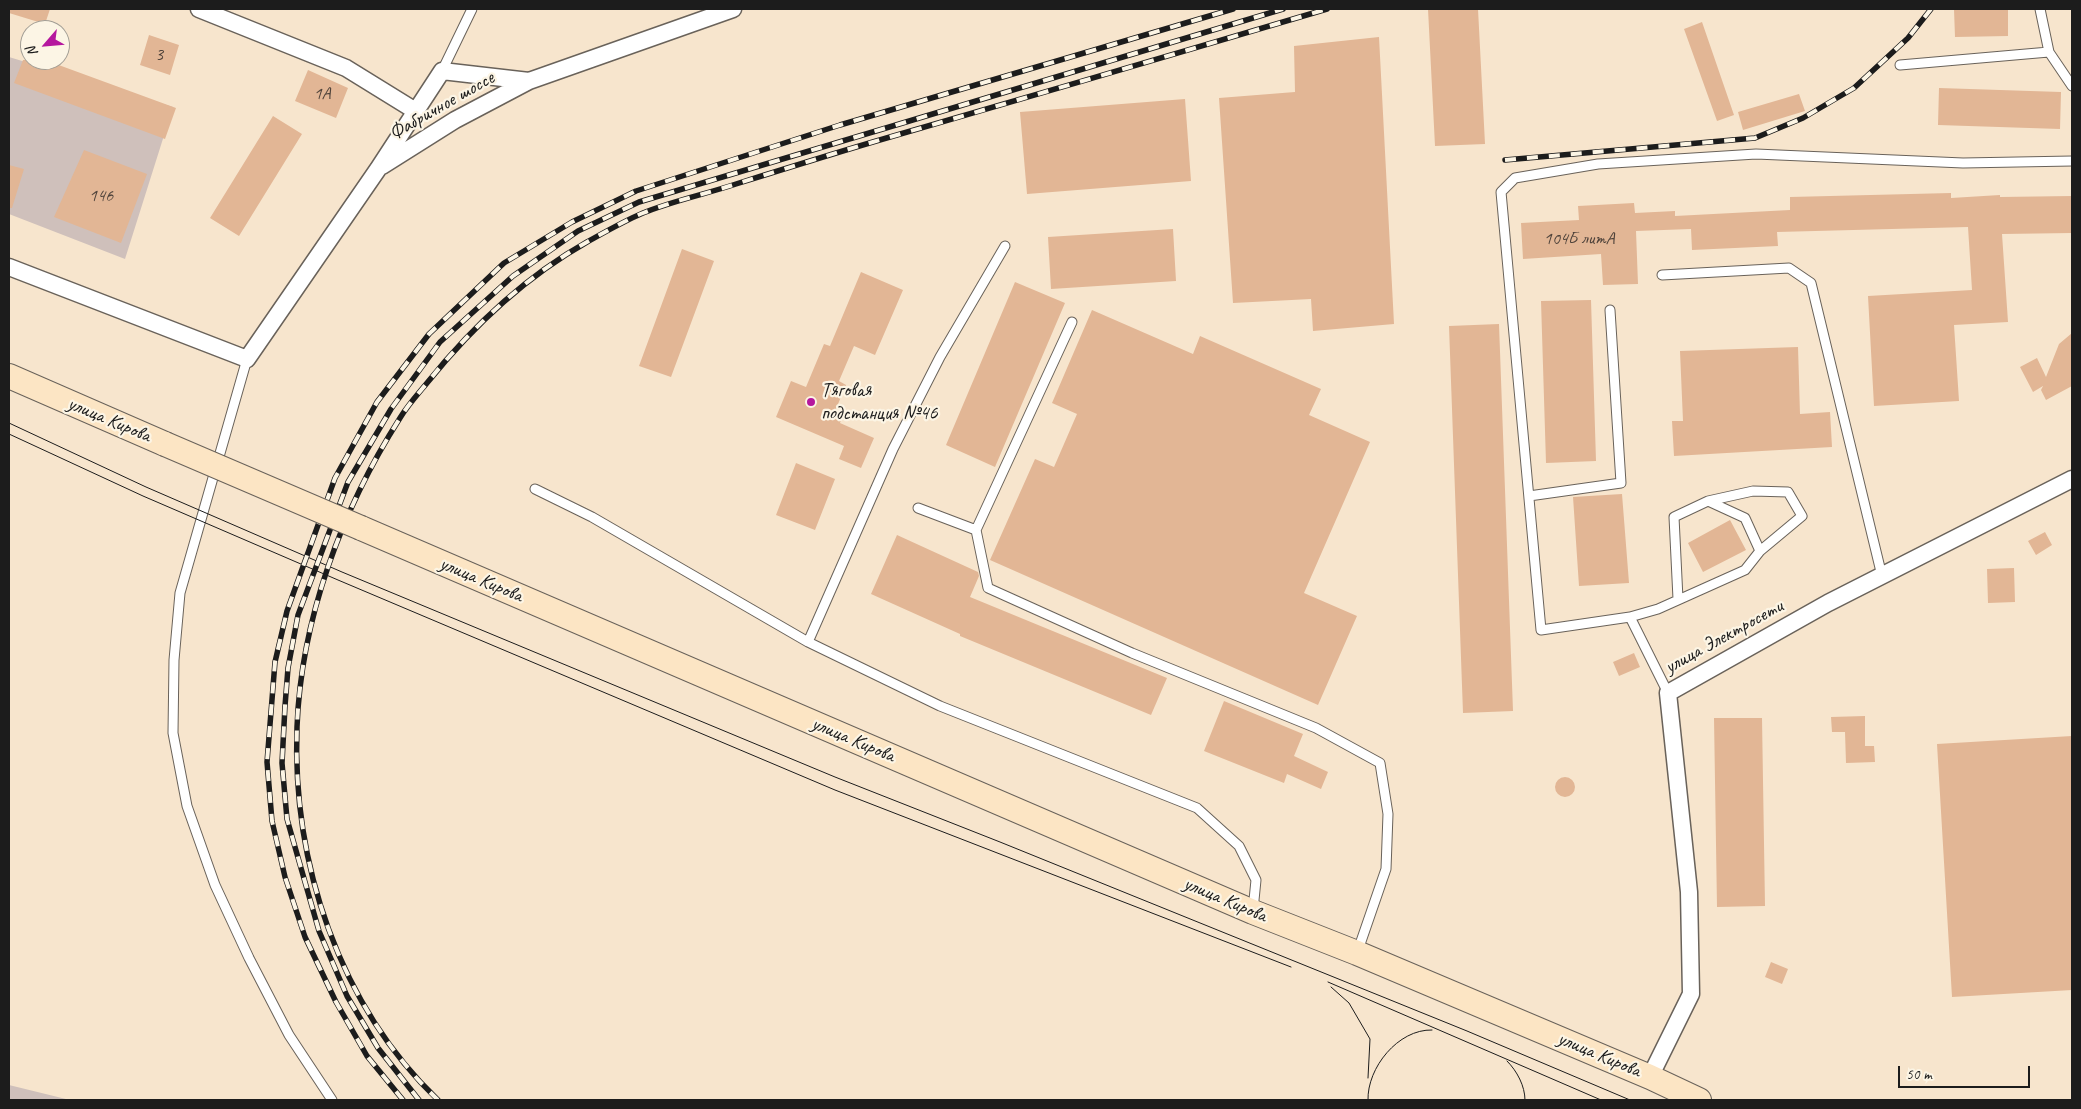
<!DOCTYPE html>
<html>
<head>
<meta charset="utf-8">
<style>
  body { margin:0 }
  #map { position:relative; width:2081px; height:1109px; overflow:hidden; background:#f7e5cd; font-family:Caveat,sans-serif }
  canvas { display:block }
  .frame { position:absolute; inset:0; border:10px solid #1c1c1c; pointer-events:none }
  .north { position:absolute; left:20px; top:20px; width:50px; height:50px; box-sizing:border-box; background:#fcf5e5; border:1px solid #a29e95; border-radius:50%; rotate:243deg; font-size:14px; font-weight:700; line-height:20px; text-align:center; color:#1c1c1c }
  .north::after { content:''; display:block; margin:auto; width:18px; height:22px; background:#b5179e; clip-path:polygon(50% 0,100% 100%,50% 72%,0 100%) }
  .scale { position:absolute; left:1898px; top:1066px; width:132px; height:22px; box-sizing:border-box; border:2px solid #1c1c1c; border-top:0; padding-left:6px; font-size:15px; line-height:18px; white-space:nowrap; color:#1c1c1c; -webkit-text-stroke:4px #fcf5e5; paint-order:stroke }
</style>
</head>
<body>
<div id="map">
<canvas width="2081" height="1109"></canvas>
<div class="frame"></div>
<div class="north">N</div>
<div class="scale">50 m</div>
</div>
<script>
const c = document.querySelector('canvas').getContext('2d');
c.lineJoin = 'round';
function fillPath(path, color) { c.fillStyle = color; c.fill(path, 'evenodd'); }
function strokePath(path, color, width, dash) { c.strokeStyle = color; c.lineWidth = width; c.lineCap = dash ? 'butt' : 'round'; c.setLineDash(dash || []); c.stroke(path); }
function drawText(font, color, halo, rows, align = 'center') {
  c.font = font + ' Caveat,sans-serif'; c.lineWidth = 4.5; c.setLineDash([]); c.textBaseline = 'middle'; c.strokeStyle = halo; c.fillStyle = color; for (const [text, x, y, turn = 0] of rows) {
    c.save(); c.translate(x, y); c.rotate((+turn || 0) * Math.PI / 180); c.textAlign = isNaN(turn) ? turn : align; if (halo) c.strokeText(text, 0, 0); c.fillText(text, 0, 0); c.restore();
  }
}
fillPath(new Path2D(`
  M9,57L173,107L125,259L9,214Z
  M9,1085L70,1100H9Z`), '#cfc0bb');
fillPath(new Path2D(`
  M9,9H50L45,24L9,13Z
  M1428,9H1478L1485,144L1435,146Z
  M1954,9H2008V36L1955,37Z
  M1702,22L1734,115L1717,121L1684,29Z
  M149,35L179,45L170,75L140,65Z
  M1379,37L1394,324L1313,331L1311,299L1233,303L1219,98L1295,92L1294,46Z
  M23,60H45L176,108L165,139L14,83Z
  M308,70L348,88L336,118L295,101Z
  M1939,88L2061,92L2060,129L1938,125Z
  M1799,94L1805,111L1743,130L1738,112Z
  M1185,99L1191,181L1027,194L1020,112Z
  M273,116L302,134L239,236L210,218Z
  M84,150L147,174L121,243L54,217Z
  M9,165L24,169L12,208H9Z
  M1951,193V198L2000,195V197L2072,196V233L2002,234L2008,322L1954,325L1959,401L1874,406L1868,296L1972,290L1968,227L1777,232L1778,246L1692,250L1691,229L1636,231L1638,284L1603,285L1601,254L1523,259L1521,223L1579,220L1578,206L1634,203L1635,213L1675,211V216L1790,210V197Z
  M1173,229L1176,281L1051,289L1048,237Z
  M682,249L714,261L671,377L639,366Z
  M861,272L903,290L875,355L854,346L839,381L846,385L833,416L841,420L840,423L874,438L861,468L839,459L844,446L776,417L791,381L806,387L824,344L830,346Z
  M1015,282L1065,303L995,467L946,445Z
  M1591,300L1596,461L1546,463L1541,301Z
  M1092,310L1193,354L1200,336L1321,389L1309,415L1370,442L1304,593L1357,616L1318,705L990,560L1035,459L1054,467L1077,414L1052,403Z
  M1499,324L1513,711L1463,713L1449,326Z
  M2072,333V386L2046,400L2041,390L2043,386L2033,392L2020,367L2037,358L2046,377L2059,344Z
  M1798,347L1800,414L1830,412L1832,447L1674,456L1672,421H1683L1680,351Z
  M796,463L835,479L815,530L776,515Z
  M1622,494L1629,583L1579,586L1573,497Z
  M1730,520L1746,550L1703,572L1688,543Z
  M2045,532L2052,545L2036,555L2028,541Z
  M897,535L978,572L979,576L970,597L1167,678L1151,715L960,636V634L871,594Z
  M2014,568L2015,602L1988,603L1987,569Z
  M1634,653L1640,667L1619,676L1613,662Z
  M1224,701L1303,734L1294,756L1328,772L1321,789L1287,774L1284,783L1204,751Z
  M1865,716V746H1874L1875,762L1846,763L1845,732H1832L1831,717Z
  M1714,718H1762L1765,906L1717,907Z
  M2072,736V990L1952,997L1937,744Z
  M1555 787a10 10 0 1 1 20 0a10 10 0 1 1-20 0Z
  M1771,962L1788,969L1782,984L1765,977Z`), '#e2b695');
const service = new Path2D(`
  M2040,9L2049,52L2072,86
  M1900,65L2049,52
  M442,71L472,9
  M1662,275L1789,268L1811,283L1882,576
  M1072,322L976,530L988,588L1132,653L1316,728L1380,763L1388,814L1386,869L1357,953
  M247,359L180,593L174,660L173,733L187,806L215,885L249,958L289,1035L332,1100
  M535,489L592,517L808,642L940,706L1197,808L1239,846L1256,880L1253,910
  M1529,496L1621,483L1610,310
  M1708,501L1753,491L1788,492L1802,516L1760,551
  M918,508L976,530
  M1630,617L1658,609L1745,570L1760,551L1745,518L1708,501L1674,517L1678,599
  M808,642L893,449L940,357L1005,246
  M1668,693L1630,617L1541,630L1501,192L1515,178L1598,164L1756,154L1963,163L2072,161`);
const minor = new Path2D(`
  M199,9L346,68L414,110
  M382,166L455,120L529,81
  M9,267L247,359L378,169L442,71L529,81L733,9
  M1650,1077L1691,994L1689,892L1668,693L1828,603L2072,479`);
const secondary = new Path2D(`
  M9,376L165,444
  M361,528L1253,912L1357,953L1650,1077L1699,1100`);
strokePath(service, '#69625a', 11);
strokePath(minor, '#69625a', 19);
strokePath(secondary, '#69625a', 26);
strokePath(service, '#fff', 9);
strokePath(minor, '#fff', 16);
strokePath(secondary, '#fce5c4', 24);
strokePath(new Path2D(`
  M9,423L146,487L342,572L835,777L1000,842L1467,1031L1630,1100
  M9,434L143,496L338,580L835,790L1291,967
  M1328,982L1601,1100
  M1331,987L1349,1003L1370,1039L1368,1078
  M1507,1061C1517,1071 1525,1086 1525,1100
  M1368,1100C1367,1068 1398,1029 1432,1030`), '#1c1c1c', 1);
const rail = new Path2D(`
  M1505,160L1755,138L1803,118L1854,88L1908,38L1931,9
  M403,1100L367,1056L336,1002L305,937L285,877L272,821L267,762L275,662L287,611L335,478L377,402L429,334L504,263L572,222L636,191L840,125L1233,9
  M419,1100L378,1048L347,996L319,931L287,819L282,763L285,706L288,668L298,615L348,482L391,409L440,342L513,276L578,231L639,202L1283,9
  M438,1100C339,1005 292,863 297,727C301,619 342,509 400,418C408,405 418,394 427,383C472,327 525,277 587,242C605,232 624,221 643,213C672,201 706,194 736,184C787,168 838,152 890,137C1036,95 1181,52 1327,9`);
strokePath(rail, '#1c1c1c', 5.5);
strokePath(rail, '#fcf5e5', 4, [11]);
const secondaryBridge = new Path2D(`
  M165,444L361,528`);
strokePath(secondaryBridge, '#69625a', 26, []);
strokePath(secondaryBridge, '#fce5c4', 24);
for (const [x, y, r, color] of [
  [811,402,5,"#b5179e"]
]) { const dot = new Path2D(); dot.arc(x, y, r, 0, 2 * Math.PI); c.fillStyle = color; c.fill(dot); strokePath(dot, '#fcf5e5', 2); }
drawText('18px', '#4e423a', null, [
  ["3",159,55],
  ["1А",322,94],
  ["146",101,196],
  ["104Б литА",1579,239]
]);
drawText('20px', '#1c1c1c', '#fcf5e5', [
  ["Фабричное шоссе",442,106,-30],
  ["улица Кирова",109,420,23],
  ["улица Кирова",481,580,23],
  ["улица Электросети",1724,637,-29],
  ["улица Кирова",853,740,23],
  ["улица Кирова",1225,900,23],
  ["улица Кирова",1599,1055,23]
]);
drawText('20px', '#1c1c1c', '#fcf5e5', [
  ["Тяговая",821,391],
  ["подстанция №46",821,414]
], 'left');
</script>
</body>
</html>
